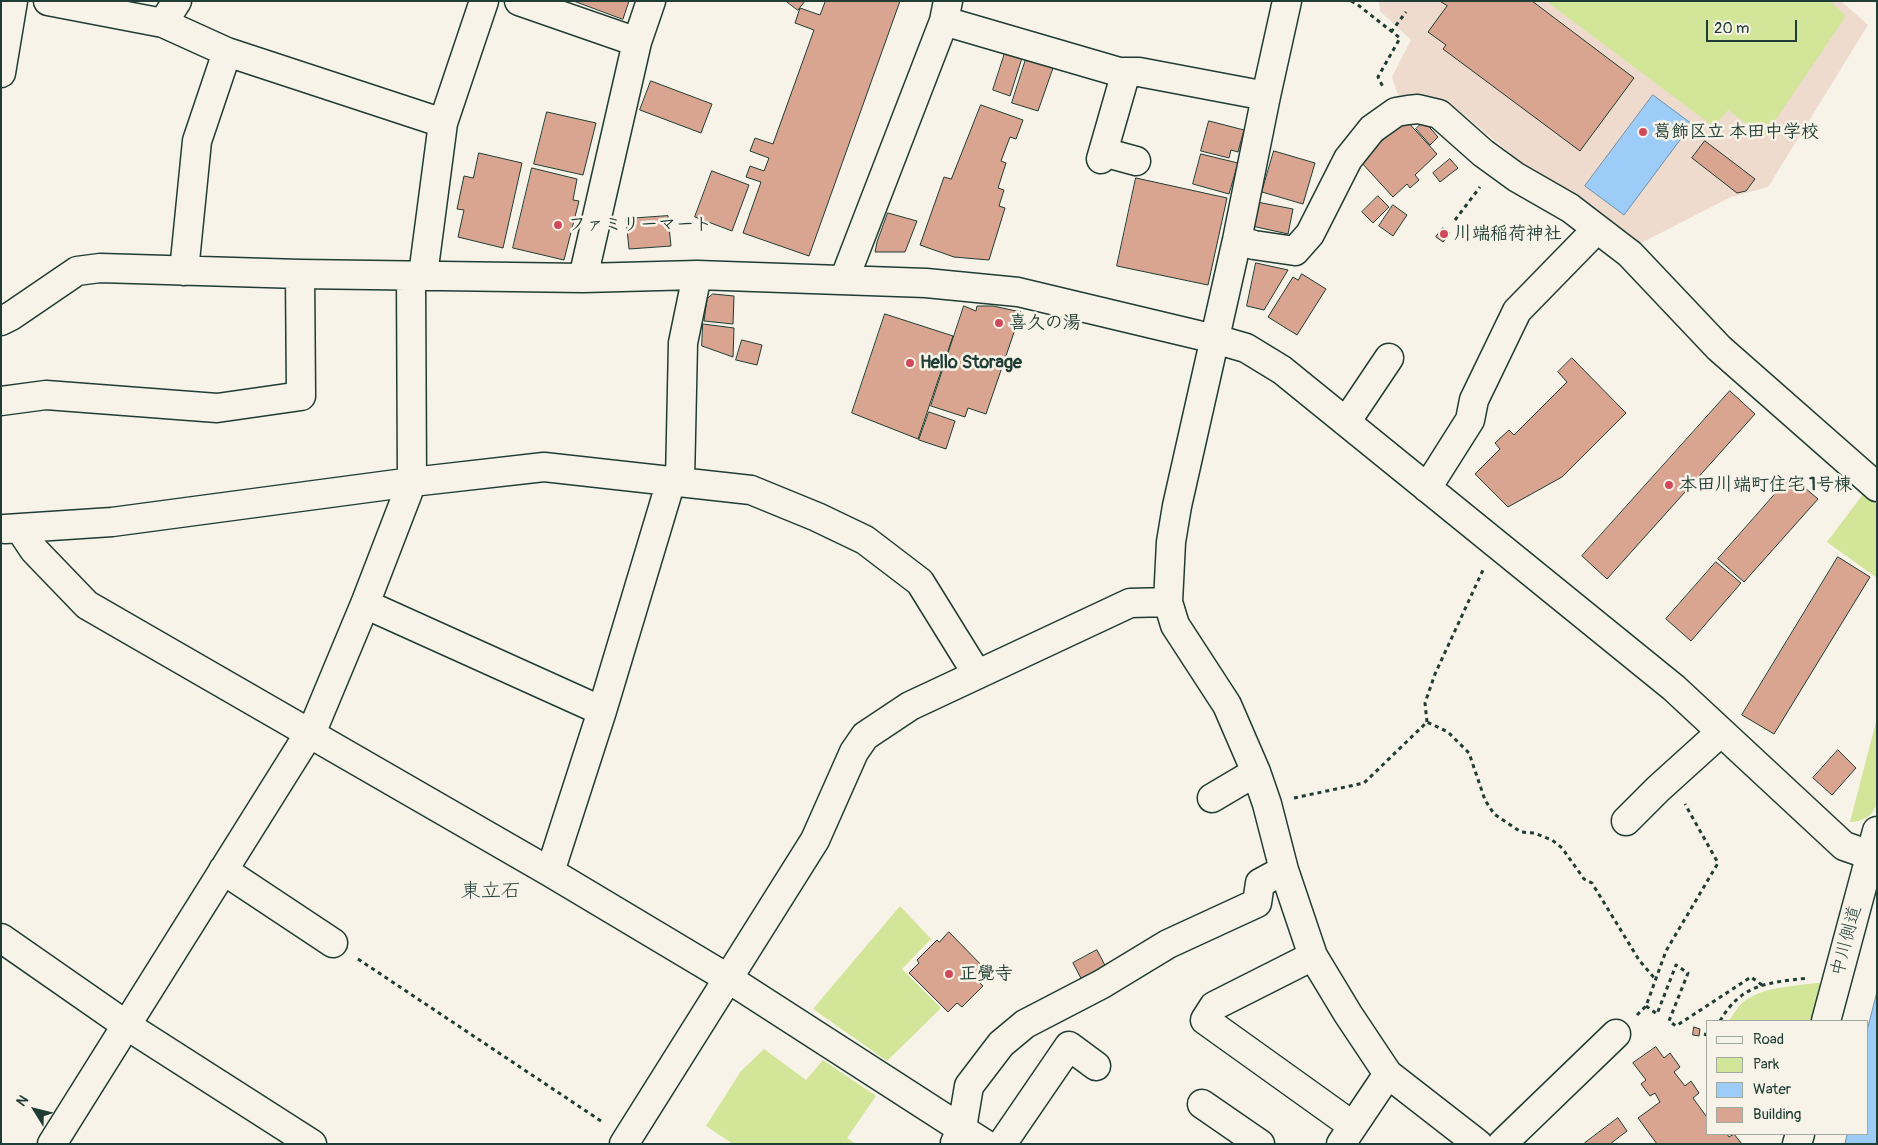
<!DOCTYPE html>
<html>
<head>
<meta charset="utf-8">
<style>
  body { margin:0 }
  #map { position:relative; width:1878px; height:1145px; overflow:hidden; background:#f7f3e8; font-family:Pangolin,sans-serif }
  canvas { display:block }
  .frame { position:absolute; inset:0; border:2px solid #1f3d34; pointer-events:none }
  .legend { position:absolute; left:1706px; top:1020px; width:162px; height:115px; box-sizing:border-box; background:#f7f3e8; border:1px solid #a1aaa0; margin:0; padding:6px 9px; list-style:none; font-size:15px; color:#1f3d34 }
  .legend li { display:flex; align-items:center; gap:10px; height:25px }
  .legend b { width:25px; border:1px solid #a1aaa0 }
  .north { position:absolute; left:10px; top:1085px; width:50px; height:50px; -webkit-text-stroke:4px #f7f3e8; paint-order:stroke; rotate:306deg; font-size:14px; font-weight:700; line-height:20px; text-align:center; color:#1f3d34 }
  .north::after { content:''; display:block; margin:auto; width:18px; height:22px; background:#1f3d34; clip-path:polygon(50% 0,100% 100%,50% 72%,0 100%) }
  .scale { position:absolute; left:1706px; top:20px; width:91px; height:22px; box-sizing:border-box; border:2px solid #1f3d34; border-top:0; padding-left:6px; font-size:15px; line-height:18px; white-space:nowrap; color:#1f3d34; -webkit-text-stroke:4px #f7f3e8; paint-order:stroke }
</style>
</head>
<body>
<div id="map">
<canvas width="1878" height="1145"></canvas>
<div class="frame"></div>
<ul class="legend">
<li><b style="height:6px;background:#f7f3e8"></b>Road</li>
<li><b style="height:14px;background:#d2e599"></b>Park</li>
<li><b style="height:14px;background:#9eccf9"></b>Water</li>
<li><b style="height:14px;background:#d9a490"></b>Building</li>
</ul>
<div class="north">N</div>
<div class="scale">20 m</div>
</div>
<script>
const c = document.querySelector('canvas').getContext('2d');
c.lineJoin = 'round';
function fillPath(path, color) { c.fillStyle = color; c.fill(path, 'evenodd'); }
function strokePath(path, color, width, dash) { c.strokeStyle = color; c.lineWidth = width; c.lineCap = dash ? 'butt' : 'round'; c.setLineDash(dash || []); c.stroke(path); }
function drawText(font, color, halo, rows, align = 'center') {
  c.font = font + ' Pangolin,"Klee One",sans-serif'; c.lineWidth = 5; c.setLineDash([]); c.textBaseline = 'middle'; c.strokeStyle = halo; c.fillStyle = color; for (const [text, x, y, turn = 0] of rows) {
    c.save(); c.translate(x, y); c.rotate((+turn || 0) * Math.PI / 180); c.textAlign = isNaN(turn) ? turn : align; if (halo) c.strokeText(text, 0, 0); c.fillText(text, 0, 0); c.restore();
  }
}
fillPath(new Path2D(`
  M1379,1H1841L1868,25L1768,187L1731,197L1639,244L1568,191L1524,165L1445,99L1398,95L1392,77L1411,40L1380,11Z`), '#eedbce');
fillPath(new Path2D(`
  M1546,1H1830L1846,16L1764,137L1728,110L1714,127Z
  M1863,494L1877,505V578L1827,542Z
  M1877,718V803C1873,816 1863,822 1850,822Z
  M900,906L931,939L902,969L941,1008L887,1061L813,1009Z
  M1827,982L1817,1021H1729C1734,1013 1740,1003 1749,998C1769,986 1804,985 1827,982Z
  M764,1049L806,1080L823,1060L876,1096L847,1138L856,1144H733L706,1126L741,1071Z`), '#d2e599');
const water = new Path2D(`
  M1653,95L1692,124L1624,215L1585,186Z
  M1877,992V1144H1845L1847,1134H1867V1031Z`);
fillPath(water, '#9eccf9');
strokePath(water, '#6b93aa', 1);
const building = new Path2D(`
  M574,1H629L623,19Z
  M786,1H805L798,10Z
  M823,1H900L809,256L743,233L761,182L746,177L750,166L764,171L769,158L750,151L755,138L773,144L814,30L795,23L800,8L820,15L825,2Z
  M1440,1H1532L1634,78L1580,151L1443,49L1446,45L1428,32L1447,6Z
  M1005,53L1022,58L1010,96L993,90Z
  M1026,59L1053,68L1038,111L1012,103Z
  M651,81L712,104L701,133L640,110Z
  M981,105L1023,120L1016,139L1010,137L1001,161L1006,163L998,188L1004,190L999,206L1005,208L989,260L954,257L920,245L944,177L951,179Z
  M547,112L596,123L583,175L534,164Z
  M1406,120L1437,154L1415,175L1419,180L1410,188L1407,184L1393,197L1360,161Z
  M1209,121L1244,130L1238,152L1231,150L1229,158L1201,151Z
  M1424,121L1438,137L1430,145L1416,129Z
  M1705,141L1755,179L1746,191L1737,193L1692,158Z
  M1274,151L1315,163L1303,204L1262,192Z
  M479,153L522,163L503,248L458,237L464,210L457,209L464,176L473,178Z
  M1201,154L1238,163L1229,194L1193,184Z
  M1450,159L1458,168L1440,182L1433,173Z
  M532,168L577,179L573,200L579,201L564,260L513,248Z
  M712,171L749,185L732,231L695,217Z
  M1136,178L1227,198L1208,285L1117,266Z
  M1378,196L1389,207L1373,223L1362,212Z
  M1257,202L1293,209L1288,234L1252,226Z
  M1393,205L1407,215L1393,236L1379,226Z
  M888,213L917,221L905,252H875L877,242Z
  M668,216L671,246L629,249L626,219Z
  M1443,228L1450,233L1443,242L1436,237Z
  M1256,263L1288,270L1264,310L1247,306Z
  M1302,274L1326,289L1297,335L1268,317L1293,277L1298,280Z
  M713,294L734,296L733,324L704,321L707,299Z
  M964,306L976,311L977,306H993L1021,312L986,414L968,408L965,417L931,406Z
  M885,314L953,336L918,439L852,413Z
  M703,324L734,328L733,357L702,346Z
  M742,340L762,345L757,365L736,360Z
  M1572,358L1626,413L1562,477L1508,507L1475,474L1500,449L1495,443L1509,430L1514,435L1567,382L1558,372Z
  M1730,391L1755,414L1607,579L1582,556Z
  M929,412L955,421L946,449L919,440Z
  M1791,476L1818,499L1744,582L1718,559Z
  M1838,557L1870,577L1774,734L1742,715Z
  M1716,562L1741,583L1691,641L1666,619Z
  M1838,750L1856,768L1832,795L1813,778Z
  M949,932L989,973L979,982L983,986L962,1007L957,1003L948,1012L909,973L919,963L917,960L937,940L939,942Z
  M1097,950L1109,973L1085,986L1073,963Z
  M1694,1027L1700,1029L1699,1036L1693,1035Z
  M1656,1047L1664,1058L1670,1053L1680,1067L1674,1072L1685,1086L1691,1081L1699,1093L1693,1098L1706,1116L1707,1115V1134H1727L1729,1137L1734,1134L1742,1144H1657L1638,1118L1660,1102L1655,1093L1650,1096L1641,1084L1646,1080L1633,1063Z
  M1618,1118L1627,1131L1610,1144H1586L1585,1143Z`);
fillPath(building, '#d9a490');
strokePath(building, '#1f3d34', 1);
const minor = new Path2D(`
  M48,1L163,23L227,52L443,123
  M519,1L637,42
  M1287,1L1266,96L1237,240L1177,506L1171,542L1168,602L1175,625L1227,705L1256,772L1267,804L1284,870L1313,956L1348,1014L1388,1074L1478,1144
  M944,21L1119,72H1139L1266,96
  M163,23L177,1
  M1,73L13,1
  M1103,152L1136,161
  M1101,159L1126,72
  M1237,240L1254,245L1295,251L1310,234L1348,159L1372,129L1396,112L1408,110L1418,109L1439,114L1483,153L1516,177L1570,208L1630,254L1719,348L1877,487
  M184,271L197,141L227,52
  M423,275L443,123L484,1
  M583,278L637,42L651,1
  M844,280L944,21L948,1
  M1,321L11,316L77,271L100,268L300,274L583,278L697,275L926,283L1018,292L1215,339L1246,348L1282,370L1674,688L1844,846L1870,855
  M1,401L46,395L217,408L301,396L300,274
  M1346,422L1389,358
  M680,481L683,343L697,275
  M1427,488L1470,420L1474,400L1517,311L1597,229
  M5,529L112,522L412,482L544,467L751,490L817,517L865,540L920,582L977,674
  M20,529L34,550L87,605L550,872L729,979L985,1144
  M365,604L602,711
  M1212,798L1256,772
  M1626,821L1658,789L1721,732
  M223,870L333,943
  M550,872L602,711L671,481
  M1,938L126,1025L312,1144
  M1313,956L1214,1006L1205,1020L1353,1126
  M1826,1021L1877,831
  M1202,1104L1260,1144
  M955,1143L962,1128L969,1086L1001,1044L1025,1024L1102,984L1168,944L1257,903L1260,883L1284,870
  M52,1144L315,724L365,604L412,482L411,276
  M624,1144L815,840L854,752L865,736L910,706L1130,603L1168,602
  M1002,1144L1069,1046L1096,1066
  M1341,1144L1388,1074
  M1502,1144L1616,1034
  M1797,1144L1800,1134`);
strokePath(minor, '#1f3d34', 31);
strokePath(new Path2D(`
  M1351,1L1358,5L1400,38L1378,77L1383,87
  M1391,32L1406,12
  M1455,220L1480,187
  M1427,722L1425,703L1435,674L1483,570
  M1294,798L1364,783L1427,722L1448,732L1469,753L1485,800L1494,814L1521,832L1534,833L1552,840L1562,848L1584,879L1592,883L1639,960L1656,980
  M358,959L604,1123
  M1646,1006L1657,1014L1676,965L1688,973L1669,1021L1676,1026L1751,977L1762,985
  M1637,1015L1646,1006L1666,951L1718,863L1685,804
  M1720,1021C1742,983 1768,983 1808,978
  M1704,1034L1707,1035`), '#1f3d34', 3, [4, 4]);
strokePath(minor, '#f7f3e8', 28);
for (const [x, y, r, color] of [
  [1643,132,5,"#d1495b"],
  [558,225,5,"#d1495b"],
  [1444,234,5,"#d1495b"],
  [999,323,5,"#d1495b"],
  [910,363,5,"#d1495b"],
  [1669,485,5,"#d1495b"],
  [949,974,5,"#d1495b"]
]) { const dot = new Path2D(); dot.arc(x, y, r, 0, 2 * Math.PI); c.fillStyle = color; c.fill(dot); strokePath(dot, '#f7f3e8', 2); }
drawText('bold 18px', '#1f3d34', '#f7f3e8', [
  ["葛飾区立 本田中学校",1653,132],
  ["ファミリーマート",568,225],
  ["川端稲荷神社",1454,234],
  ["喜久の湯",1009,323],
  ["Hello Storage",920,363],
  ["本田川端町住宅 1号棟",1679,485],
  ["正覺寺",959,974]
], 'left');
drawText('18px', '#1f3d34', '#f7f3e8', [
  ["中川側道",1847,941,-75]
]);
drawText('20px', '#1f3d34', '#f7f3e8', [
  ["東立石",491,892]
]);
</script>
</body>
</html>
